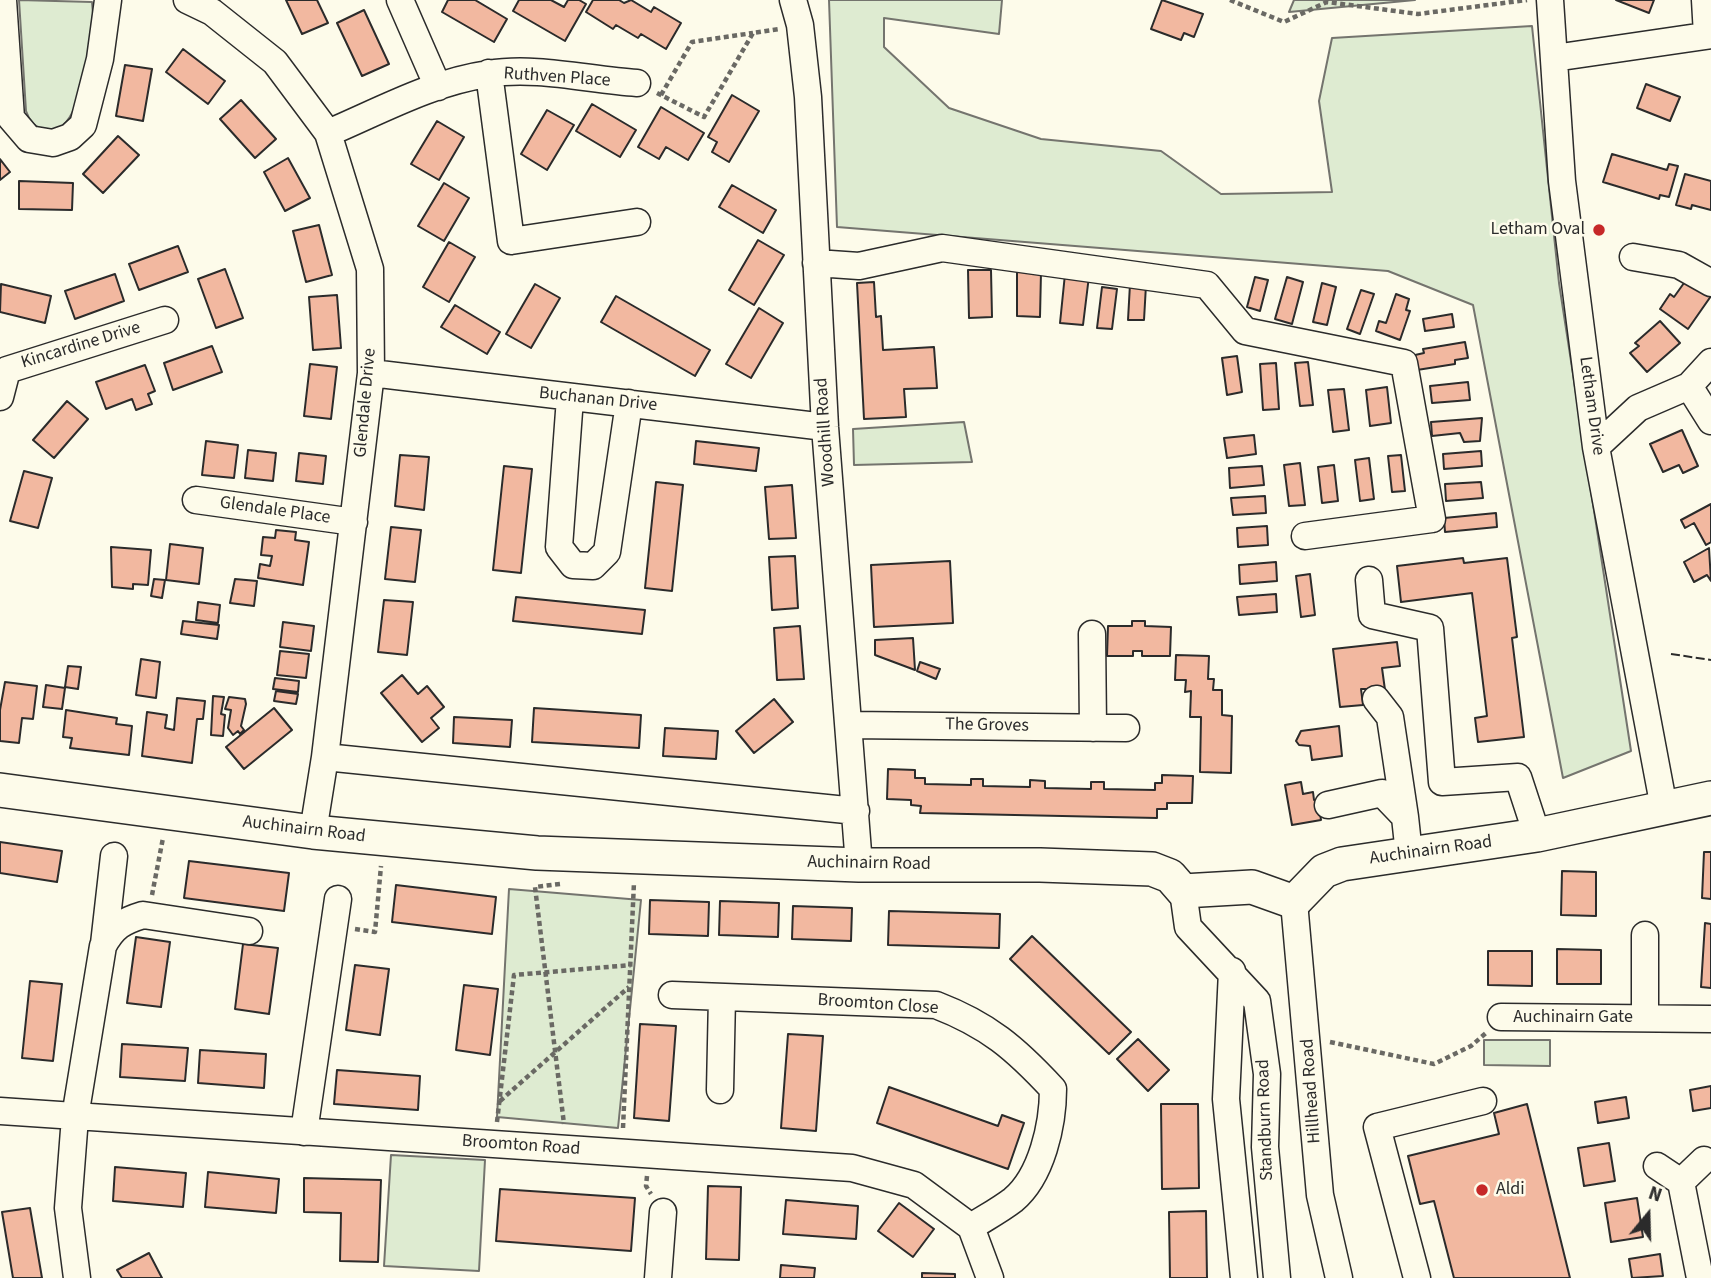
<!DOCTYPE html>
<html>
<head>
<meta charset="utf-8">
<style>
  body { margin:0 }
  #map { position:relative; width:1711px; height:1278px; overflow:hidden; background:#fdfbea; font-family:"Source Sans 3",sans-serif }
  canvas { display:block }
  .north { position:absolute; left:1613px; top:1180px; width:70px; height:70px; -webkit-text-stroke:5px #fdfbea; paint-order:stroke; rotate:19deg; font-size:19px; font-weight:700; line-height:28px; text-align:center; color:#2b2b2b }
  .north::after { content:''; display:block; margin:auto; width:24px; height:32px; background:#2b2b2b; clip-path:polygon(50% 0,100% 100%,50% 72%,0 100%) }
</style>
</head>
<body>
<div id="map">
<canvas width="1711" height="1278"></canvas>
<div class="north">N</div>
</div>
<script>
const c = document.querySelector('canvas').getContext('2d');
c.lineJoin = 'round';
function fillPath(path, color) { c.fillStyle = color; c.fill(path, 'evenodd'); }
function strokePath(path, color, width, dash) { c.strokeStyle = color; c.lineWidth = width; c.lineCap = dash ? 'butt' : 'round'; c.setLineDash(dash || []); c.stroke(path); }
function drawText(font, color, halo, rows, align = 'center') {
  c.font = font + ' "Source Sans 3",sans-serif'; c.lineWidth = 5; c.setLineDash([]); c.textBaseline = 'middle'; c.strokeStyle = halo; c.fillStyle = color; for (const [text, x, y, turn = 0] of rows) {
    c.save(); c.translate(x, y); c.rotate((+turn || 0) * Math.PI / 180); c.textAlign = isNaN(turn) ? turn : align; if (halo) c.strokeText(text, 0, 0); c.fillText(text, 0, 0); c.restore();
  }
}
const green = new Path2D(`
  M19,0L92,2L93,14C89,39 84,140 44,130C34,127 29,120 26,111Z
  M829,0H1002L999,34L884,18V47L949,108L1041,139L1161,151L1221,194L1332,192L1319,101L1332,38L1532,26L1559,283L1631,751L1563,778L1473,305L1388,271L837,227Z
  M1294,0H1415L1289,12Z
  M964,422L972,462L854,465L853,429Z
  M509,889L641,900L618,1128L497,1117Z
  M1484,1040H1550V1066L1484,1065Z
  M391,1155L485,1160L479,1271L384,1266Z`);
fillPath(green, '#deebd1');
strokePath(green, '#74746e', 2);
const building = new Path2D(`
  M286,0H317L328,23L302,34Z
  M448,0H475L507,19L494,42L442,12Z
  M519,0H551L564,7L568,0H579L586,4L565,41L513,11Z
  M593,0H619L624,3L631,0L651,12L654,7L681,23L666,49L641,34L638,38L616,25L613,29L586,12Z
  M1162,0L1203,14L1194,37L1184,33L1181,40L1151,29Z
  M1616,0H1654L1649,13Z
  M364,10L389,64L362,76L337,23Z
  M183,49L225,81L208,104L166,72Z
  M125,65L152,69L143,121L116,116Z
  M1646,84L1680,97L1670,121L1637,108Z
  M732,95L759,111L729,162L712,152L717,142L708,137Z
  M241,100L276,139L255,158L220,119Z
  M592,104L636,130L620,157L576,131Z
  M661,107L704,133L688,160L666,147L659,159L638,147Z
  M547,110L574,125L547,170L521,154Z
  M437,121L464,137L439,180L411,164Z
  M118,136L139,155L103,193L83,174Z
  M1612,154L1667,170L1669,164L1678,166L1669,197L1660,195L1659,199L1603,182Z
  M288,158L310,198L285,211L264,172Z
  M0,159L10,172L0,180Z
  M1685,174L1711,181V210L1692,205L1691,209L1676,205Z
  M19,181L73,183L72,210L19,209Z
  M444,183L469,198L444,241L418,226Z
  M732,185L776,210L763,233L719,207Z
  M319,225L332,275L306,282L293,231Z
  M758,240L784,255L754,305L729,290Z
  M449,242L475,257L449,302L423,287Z
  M178,246L188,272L139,290L129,264Z
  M225,269L243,318L216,328L198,279Z
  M968,270H991L992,317L969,318Z
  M1017,271L1041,272L1040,317L1017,316Z
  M115,274L124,301L75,319L65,291Z
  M1065,274L1089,276L1083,325L1060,323Z
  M1689,276L1711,292V296L1688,329L1660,309L1670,294L1674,297Z
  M1255,277L1268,280L1260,311L1247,307Z
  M1287,277L1303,282L1292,324L1275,319Z
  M874,282L876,317L881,316L883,350L934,347L937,388L904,389L906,417L864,419L857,283Z
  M1322,283L1336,287L1327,325L1313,322Z
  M1,284L51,296L45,323L0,312Z
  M535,284L560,298L531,348L506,334Z
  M1130,284L1146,285L1144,320H1128Z
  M1102,287L1117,289L1112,329L1097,328Z
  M1361,290L1374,294L1360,334L1347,329Z
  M1396,294L1409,299L1406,310L1410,311L1400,340L1376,331L1379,321L1386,323Z
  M337,295L341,348L313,350L309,297Z
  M616,296L710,350L695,376L601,322Z
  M455,305L500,332L487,354L441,327Z
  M759,308L783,323L751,378L726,364Z
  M1452,314L1454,327L1425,331L1423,319Z
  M1660,321L1680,343L1647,372L1630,353L1639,346L1635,343Z
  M1465,342L1468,358L1455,360V364L1417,370L1415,355L1424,353L1423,349Z
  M212,346L222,372L173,390L164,363Z
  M1237,356L1242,392L1227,395L1222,358Z
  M1308,362L1313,405L1300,406L1295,363Z
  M1276,363L1279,409L1263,410L1260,364Z
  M310,364L337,367L331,419L304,416Z
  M145,365L155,391L148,394L152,404L136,410L132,399L106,409L96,382Z
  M1468,382L1470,400L1432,403L1430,386Z
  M1387,387L1391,423L1370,426L1366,390Z
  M1344,389L1349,430L1333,432L1328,390Z
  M67,401L88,419L54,458L33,440Z
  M1482,418L1480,441L1464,442L1460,433L1432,436L1431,422Z
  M1682,430L1698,466L1683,473L1679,465L1663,472L1650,444Z
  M1254,435L1256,454L1227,458L1224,438Z
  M206,441L238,445L234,478L202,475Z
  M696,441L759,448L756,471L694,464Z
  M248,450L276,453L273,481L245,478Z
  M1481,451L1482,466L1444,469L1443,454Z
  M299,453L326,456L323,484L296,481Z
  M400,455L429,457L424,510L395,506Z
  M1401,455L1405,491L1392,492L1388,456Z
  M1369,458L1374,499L1360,501L1355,460Z
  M1300,463L1305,505L1289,506L1284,465Z
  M1334,465L1338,501L1322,503L1318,467Z
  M504,466L532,469L521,573L493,570Z
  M1262,466L1264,485L1230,488L1229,468Z
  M24,471L52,478L38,528L10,521Z
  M656,482L683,485L672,591L645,588Z
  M1481,482L1483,498L1446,501L1445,484Z
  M792,485L796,538L769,539L765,487Z
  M1265,496L1266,513L1233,515L1231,498Z
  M1711,504V542L1706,545L1694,523L1685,528L1681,520Z
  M1496,513L1497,527L1445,532L1444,518Z
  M1267,526L1268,545L1238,547L1237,528Z
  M391,527L421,530L415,582L385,579Z
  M276,530L296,532L295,540L309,542L303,585L258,578L260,564L270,566L272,556L261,555L263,537L275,538Z
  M170,544L203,548L199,584L166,580Z
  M111,547L151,550L148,585L133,584V589L112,587Z
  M1709,548L1711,581L1707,575L1694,582L1684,562Z
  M795,556L798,608L772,610L769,557Z
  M1463,558L1464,563L1507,558L1517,637L1512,638L1524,737L1478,742L1475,718L1487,716L1472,593L1401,602L1397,566Z
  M950,561L953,623L874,627L871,565Z
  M1276,562L1277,581L1240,584L1239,565Z
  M1310,574L1315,615L1301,617L1296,576Z
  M154,579L165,580L162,598L151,596Z
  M235,579L257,581L254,606L230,603Z
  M1276,594L1277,612L1239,615L1237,597Z
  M516,597L645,610L642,634L513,621Z
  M384,600L413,602L407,655L378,652Z
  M198,602L220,605L218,623L196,620Z
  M183,621L219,625L217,639L181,634Z
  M1132,621H1145V626L1171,627L1170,656H1142V651H1133V656H1107L1108,626H1132Z
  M283,622L314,626L311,651L280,647Z
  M800,626L804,679L777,680L774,628Z
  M913,638L915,670L875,655V640Z
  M1397,642L1400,666L1382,668L1385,690L1366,692V689H1361L1363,705L1340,707L1333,649Z
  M280,651L309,654L306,678L277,675Z
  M1176,655L1209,656L1208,679H1214L1213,690H1222V715L1232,716L1231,773L1200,772L1201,717H1190L1191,691L1185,692L1186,680H1175Z
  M141,659L160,662L156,698L136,695Z
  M920,662L940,669L936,679L917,671Z
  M68,666L81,667L78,689L65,687Z
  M402,675L418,694L427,686L444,707L431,718L439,728L422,742L381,693Z
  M275,678L299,681L298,692L273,689Z
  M5,682L37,686L33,719L22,718L19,743L0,741V710Z
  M46,685L65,688L62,709L43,707Z
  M276,691L298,694L296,704L274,701Z
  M213,696L224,697L221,714L225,715L223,736L211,735Z
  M229,697L245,699L246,704L241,726L244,730L240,734L238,731L233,735L228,728L231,710L225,709Z
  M177,698L205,701L203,719H197L192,763L142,756L147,712L167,715L165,728L174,730Z
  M774,699L793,722L754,753L736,731Z
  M274,708L292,730L244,769L226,747Z
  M534,708L641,715L639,748L532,742Z
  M66,710L117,718L116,724L132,726L129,755L70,748L72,738L63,737Z
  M454,717L512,720L510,747L453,743Z
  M1339,726L1342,756L1312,760L1310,746L1299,745L1296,741L1301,731Z
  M665,728L718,731L716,759L663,756Z
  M888,769L915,770V778H925V784L971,785V779H983V786L1030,787V780L1045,781V788L1091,789V782H1104V789L1155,790V783H1162V775L1193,776L1192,803H1167V809H1157V818L920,813L921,806L911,805V800L887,799Z
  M1301,782L1303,794L1313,792L1314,800H1318L1321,820L1292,825L1285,785Z
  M0,842L62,851L57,882L0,873Z
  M1704,852H1711V899L1702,898Z
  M189,861L289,873L284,911L184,898Z
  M1562,871L1596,872V916L1561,915Z
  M396,885L496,897L492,934L392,922Z
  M650,900L709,902L708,936L649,934Z
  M720,901L779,903L778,937L719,935Z
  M793,906L852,908L851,941L792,939Z
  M889,911L1000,914L999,948L888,945Z
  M1705,923L1711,924V988L1701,987Z
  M1032,936L1131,1032L1109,1054L1010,959Z
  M136,937L170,942L161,1007L127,1003Z
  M243,944L278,948L269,1014L235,1009Z
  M1557,949L1601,950V984H1557Z
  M1488,951H1532V986L1488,985Z
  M355,965L389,969L380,1035L346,1030Z
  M30,981L62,984L53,1061L22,1058Z
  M464,985L498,989L490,1055L456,1050Z
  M640,1024L676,1026L669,1121L634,1118Z
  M788,1034L823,1036L816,1131L781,1128Z
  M1138,1039L1169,1070L1148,1091L1117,1059Z
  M122,1044L188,1048L185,1081L120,1077Z
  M200,1050L266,1054L264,1088L198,1083Z
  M337,1070L420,1076L418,1110L334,1104Z
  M1711,1086V1108L1693,1111L1690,1090Z
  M889,1087L998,1126L1002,1115L1024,1123L1008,1169L877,1123Z
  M1626,1097L1629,1118L1598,1123L1595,1102Z
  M1161,1104H1198L1199,1188L1162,1189Z
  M1527,1104L1570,1278H1454L1434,1201L1420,1204L1408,1156L1499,1134L1494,1113Z
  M1609,1143L1615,1181L1584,1186L1578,1148Z
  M115,1167L186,1173L183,1207L113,1201Z
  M208,1172L279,1179L276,1213L205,1207Z
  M304,1178L381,1180L378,1262L340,1261L341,1213L304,1212Z
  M708,1186L741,1187L739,1260L706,1259Z
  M500,1189L635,1198L631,1251L496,1241Z
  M1637,1198L1643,1237L1611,1242L1605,1203Z
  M786,1200L858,1206L856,1239L783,1234Z
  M899,1203L934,1229L913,1257L878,1231Z
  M30,1208L42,1278H13L2,1212Z
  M1206,1211L1207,1278H1170L1169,1212Z
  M149,1253L162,1278H122L117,1270Z
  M1660,1254L1663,1276L1632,1278L1629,1259Z
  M781,1265L815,1268L814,1278H780Z
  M922,1273L955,1274V1278H922Z`);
fillPath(building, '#f2b8a0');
strokePath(building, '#2b2b2b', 2);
const minor = new Path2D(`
  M3,0L11,118L29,139L53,143L70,137L83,125L100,59L108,0
  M187,0L212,12L275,62L328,133L370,269L371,373L325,757L313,832
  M400,0L438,87
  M793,0L800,25L808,97L825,427L859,865
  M1550,0L1562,181L1596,447L1664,808
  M1705,0L1707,35
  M1554,58L1711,35
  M489,73L511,241L637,222
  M328,133C380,111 432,82 488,74C536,66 589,80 637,83
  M1633,257L1679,265L1711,283
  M816,263L859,266L942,248L1207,285L1245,331L1404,363L1432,519L1305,536
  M7,370L165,320
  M371,373L825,427
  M1689,386L1711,421
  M0,397L7,370
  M570,398L559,547L573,565L593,566L607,552L629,403
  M1596,447L1638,408L1689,386L1711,362
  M196,500L354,522
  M1369,580L1372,615L1430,628L1442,782L1518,777L1537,835
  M1092,634L1093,728
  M1376,699L1390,717L1405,817
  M849,725L1126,728
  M325,757L856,811
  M1328,805L1382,793L1405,817L1409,854
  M1183,891L1188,927L1257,1001L1267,1074L1265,1147L1277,1278
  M1294,902L1320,1195L1339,1278
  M104,944L114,856
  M1232,971L1226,1099L1244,1278
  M672,995L936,1005C988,1025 1015,1048 1053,1089C1053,1124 1042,1176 1013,1200C1000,1210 985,1218 971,1227
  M1501,1017L1711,1019
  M1645,1018V935
  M720,1090L722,997
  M0,1111L852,1168L914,1185L971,1227L990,1278
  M304,1132L338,899
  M1657,1166L1681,1182L1704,1160
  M1681,1182L1700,1278
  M77,1278L68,1208L75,1117L103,946C113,927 123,921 143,915L249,931
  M658,1278L663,1212
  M1417,1278L1377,1127L1483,1101`);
const major = new Path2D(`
  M0,790L313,832L537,853L859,865H1040L1152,869L1170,876L1183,891L1252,887L1294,902L1324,871L1342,864L1537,835L1711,798`);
strokePath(minor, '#2b2b2b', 29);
strokePath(major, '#2b2b2b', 36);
strokePath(new Path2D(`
  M1230,0L1284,22L1327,2L1418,14L1527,0
  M657,93L704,117L753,33L779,29
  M661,95L692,42L753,33
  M560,884L535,887L564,1124
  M152,895L163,838
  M355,929L375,932L381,866
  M1330,1042L1434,1064L1471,1046L1486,1033
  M500,1101L629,987
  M497,1122L514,975L631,965
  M623,1128L634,882
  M647,1176L646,1186L651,1194`), '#6a6964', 4.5, [5, 3.5]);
strokePath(minor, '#fdfbea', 26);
strokePath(major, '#fdfbea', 33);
strokePath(new Path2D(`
  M1671,654L1711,660`), '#2b2b2b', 2, [9, 3.5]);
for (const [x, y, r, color] of [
  [1599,230,7,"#c62828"],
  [1482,1190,7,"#c62828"]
]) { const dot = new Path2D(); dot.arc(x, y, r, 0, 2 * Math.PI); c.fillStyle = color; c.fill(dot); strokePath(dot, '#fdfbea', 2.5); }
drawText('18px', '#2b2b2b', '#fdfbea', [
  ["Ruthven Place",557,78,4],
  ["Kincardine Drive",81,346,-17],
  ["Buchanan Drive",598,400,6],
  ["Glendale Drive",366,403,-85],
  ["Letham Drive",1591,406,82],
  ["Woodhill Road",826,432,-94],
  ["Glendale Place",275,511,8],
  ["The Groves",987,726,1],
  ["Auchinairn Road",304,830,7],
  ["Auchinairn Road",1431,851,-8],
  ["Auchinairn Road",869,864,1],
  ["Broomton Close",878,1005,4],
  ["Auchinairn Gate",1573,1018],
  ["Hillhead Road",1312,1091,-94],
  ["Standburn Road",1266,1120,-92],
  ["Broomton Road",521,1146,4]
]);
drawText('18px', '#2b2b2b', '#fdfbea', [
  ["Letham Oval",1585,230],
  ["Aldi",1496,1190,"left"]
], 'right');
</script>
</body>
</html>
